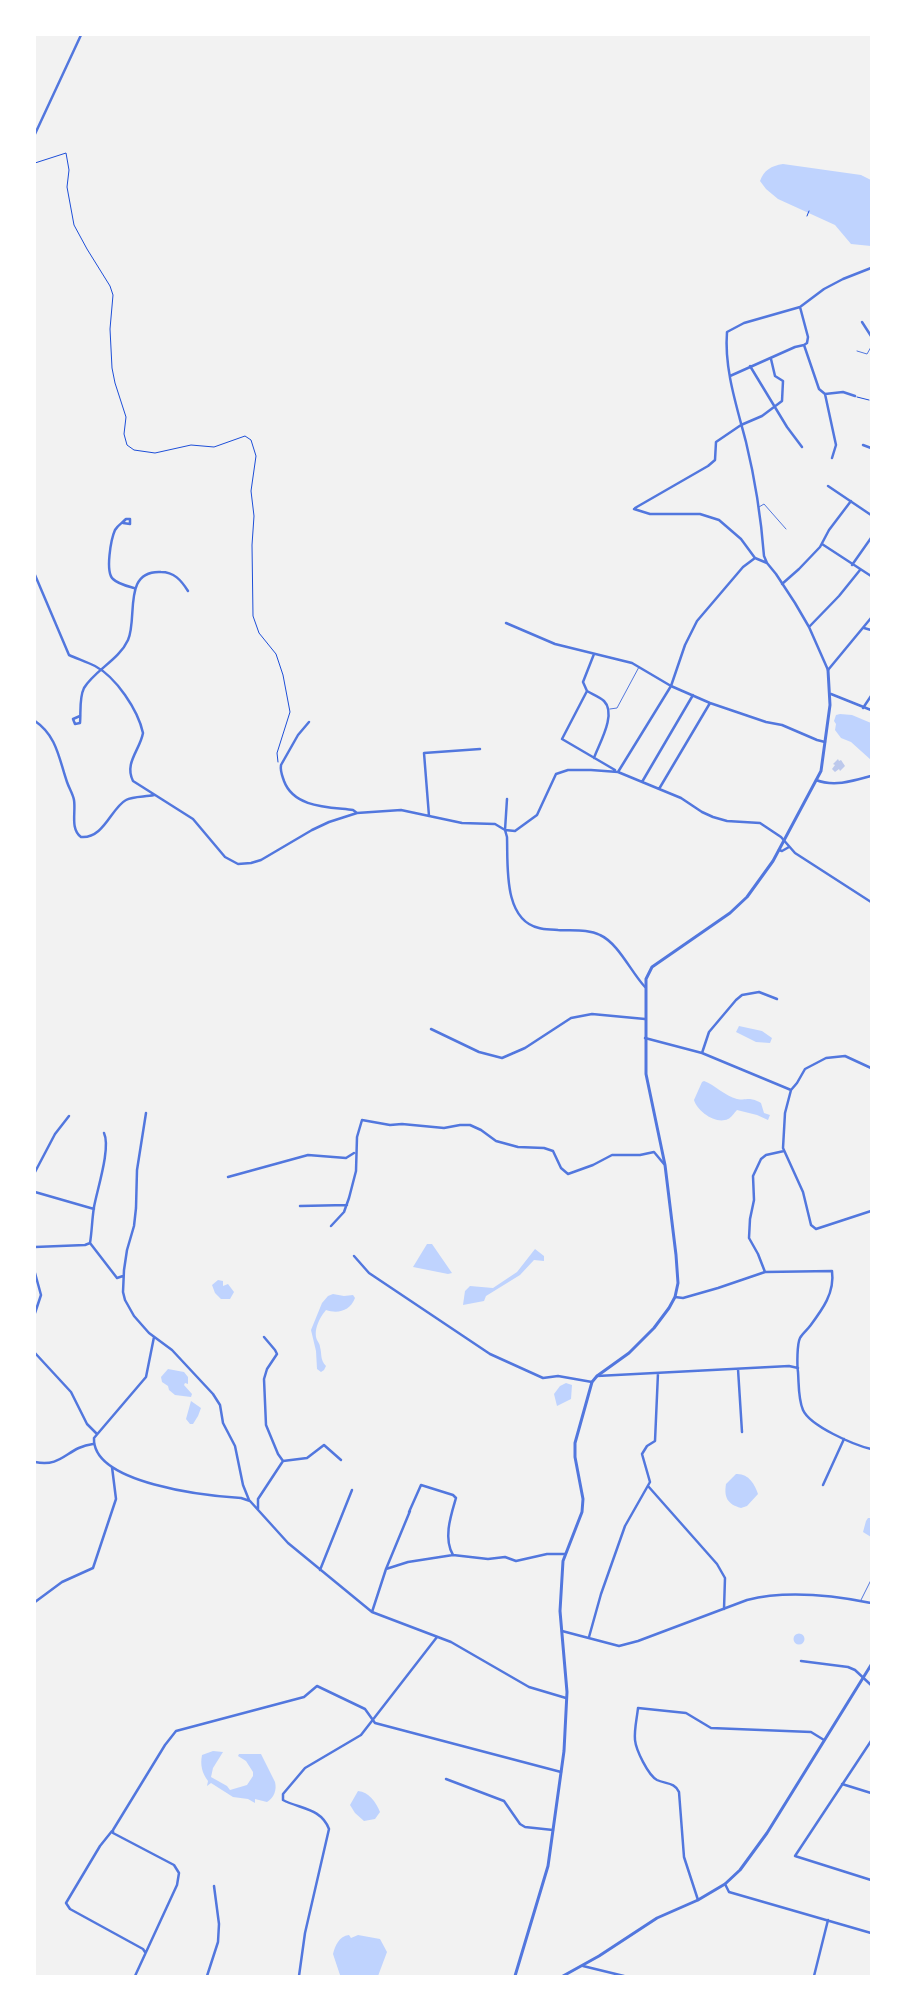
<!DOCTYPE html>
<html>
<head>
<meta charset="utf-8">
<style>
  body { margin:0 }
  #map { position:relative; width:906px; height:2011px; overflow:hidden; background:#f2f2f2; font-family:Arial,sans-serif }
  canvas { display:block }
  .frame { position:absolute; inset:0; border:36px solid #fff; pointer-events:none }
</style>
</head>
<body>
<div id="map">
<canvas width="906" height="2011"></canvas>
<div class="frame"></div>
</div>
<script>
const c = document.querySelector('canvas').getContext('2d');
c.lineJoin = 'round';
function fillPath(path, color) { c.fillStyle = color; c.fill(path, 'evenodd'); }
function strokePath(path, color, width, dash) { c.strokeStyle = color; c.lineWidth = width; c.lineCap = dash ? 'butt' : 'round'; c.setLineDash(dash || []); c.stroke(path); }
fillPath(new Path2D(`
  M783,164L861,175L871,180V246L851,244L835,225L778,199L766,189L760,181C764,170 771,166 783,164Z
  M840,714L852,715L871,723V760L851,742L841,738L835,730L836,724L834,721L836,715Z
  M739,1026L762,1031L772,1038L770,1043L756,1042L736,1032Z
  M704,1081C715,1085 725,1096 737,1099C748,1101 748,1096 761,1103L764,1113L770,1115L768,1120L757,1115L737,1110C734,1113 731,1118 728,1119C716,1125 697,1111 694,1100L702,1082Z
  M427,1244H432L452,1273L448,1274L413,1267Z
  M535,1249L544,1256V1261L534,1260L520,1275L486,1296L484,1301L463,1305L465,1291L470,1286L493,1288L517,1272Z
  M218,1280L223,1281V1286L228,1284L234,1292L230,1299H221L215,1293L212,1285Z
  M333,1294L344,1296L353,1295L355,1298C350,1311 338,1314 326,1310C320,1317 313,1330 317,1340C318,1342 320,1344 320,1347C322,1354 320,1360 326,1366L324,1370L321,1372L317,1369L316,1351L311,1330L322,1303L328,1296Z
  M168,1369L184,1372L188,1377V1384L185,1383L184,1385L192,1394L191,1397L175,1395L169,1390L168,1386L162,1382L161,1377Z
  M566,1383L572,1385L571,1399L557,1406L554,1394L560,1386Z
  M191,1401L201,1408L198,1416L193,1424H190L186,1419Z
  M736,1474C748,1473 755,1484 758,1494L747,1506L741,1508C727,1504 724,1497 726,1484Z
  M868,1518H871V1537L863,1532L866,1521Z
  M793.5 1639a5.5 5.5 0 1 1 11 0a5.5 5.5 0 1 1-11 0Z
  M213,1751L223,1752L213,1768L211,1777L227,1786L230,1790L247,1785L253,1776V1772L246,1761L238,1756L239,1754H261L275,1782C277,1790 274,1798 267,1802L255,1799V1803L248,1799L233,1797L211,1783L207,1786L208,1781C202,1773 200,1765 202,1755Z
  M358,1791C369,1792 376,1802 380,1812L375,1819L364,1821L355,1813L350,1805Z
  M349,1935L351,1938L358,1935L380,1939L387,1952L378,1976L340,1975L333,1954C335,1946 339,1936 349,1935Z`), '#bfd3fe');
fillPath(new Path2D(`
  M838,759L839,761L841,760L845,766L840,771L839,769L835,772L832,769L835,765L833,764Z`), '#bdc9ec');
strokePath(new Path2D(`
  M35,163L66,153L69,170L67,187L74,225L87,249L110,286L113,295L110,329L112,368L115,383L126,417L124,434L127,445L134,450L155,453L191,445L214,447L245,436L251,440L256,456L251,491L254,516L252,545L253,616L259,633L276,654L283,675L290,712L277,753L278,762
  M807,216L809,211
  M857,397L869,400`), '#1d4ed8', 1);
strokePath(new Path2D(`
  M857,351L867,354L871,347
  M759,507L764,504L786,529
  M610,709L617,708L639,667
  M861,1600L871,1580`), '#5277de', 1);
strokePath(new Path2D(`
  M35,134L81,35
  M800,307L808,337L807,343L804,345
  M862,322L871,336
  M804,345L819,389L825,394L836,445L832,458
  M750,366L787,427L802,447
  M730,376L795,347L804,345
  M825,394L843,392L855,396
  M863,445L871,448
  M828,486L871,515
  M635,508L708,466L715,460L716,442L741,425L762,416L782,401L783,381L775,376L771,359
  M634,509L650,514H700L719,520L741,539L755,558L767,563L776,574L795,603L809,627L828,670L871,618
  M123,523L130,524V519H126C122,523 118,525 115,530C111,539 105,572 113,579C118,584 127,586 134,588
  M822,544L871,576
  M767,563L764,556C761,517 755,479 746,442C737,407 724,369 727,332L744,323L800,307L824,289L843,279L871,268
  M852,565L871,538
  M35,575L69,655C78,659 87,662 95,666C116,677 138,710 143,733C140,750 124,763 133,781L193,819L225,857L238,864L251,863L261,860L312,830L329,822L357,813L401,810L462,823L495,824L505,830L515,831L537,815L556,774L568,770H591L618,772L681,798L702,812L713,817L727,821L760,823L781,837L795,853L871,902
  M782,584L799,569L820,547L829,530L851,501
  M506,623L555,644L632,663L671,686L710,703L766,722L782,725L817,740L825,742
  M809,627L839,596L860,570
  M864,628L871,630
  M594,654L583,682L587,691L562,739L615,770
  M587,691C592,694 600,697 604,701C617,714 599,744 594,758
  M831,694L871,710
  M863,708L871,696
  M80,716L73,719L75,724L80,723C81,712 79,698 84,688C95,670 119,660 128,640C138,618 122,570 161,572C174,572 181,580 188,591
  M35,721C57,736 59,759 67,782C69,788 73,794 74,800C76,812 70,829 81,837C104,839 111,808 126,800C133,796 145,797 154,795
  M309,722L298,735L281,765C280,771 282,775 284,781C294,808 329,807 353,810L357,813
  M618,772L671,686L685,645L697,621L743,567L755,558
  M816,780C834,787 853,781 871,776
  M642,782L693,695
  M659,789L710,703
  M507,799L505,830L507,837C508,865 503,920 539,928C545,930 552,929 558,930C572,931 588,929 600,935C618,943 631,972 645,987
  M429,816L424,753L480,749
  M779,850L782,851L789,847
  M431,1029L479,1052L502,1058L525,1048L571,1018L592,1014L645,1019
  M645,1038L702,1053L791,1090L797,1083L805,1069L826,1058L845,1056L871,1068
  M702,1053L709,1032L736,1000L742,995L759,992L777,999
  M791,1090L785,1113L783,1148L803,1192L811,1225L816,1229L871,1211
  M146,1113L137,1170L136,1208L134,1226L127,1250L124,1270L123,1292L125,1300L134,1316L149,1333L172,1350L213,1394L220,1405L223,1423L235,1446L243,1485L249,1500
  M35,1172L55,1134L69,1116
  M228,1177L308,1155L346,1158L354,1153
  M35,1192L94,1209
  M300,1206L347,1205
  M331,1226L344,1212L349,1198L356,1171L357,1137L362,1120L390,1125L402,1124L444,1128L460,1125H470L481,1130L496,1141L518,1147L544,1148L553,1151L561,1168L568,1174L593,1165L612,1155H640L654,1152L664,1164
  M90,1243L117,1278L123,1276
  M35,1247L85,1245L90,1243C92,1231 92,1219 94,1207C97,1190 111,1148 104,1133
  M354,1256L369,1273L490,1354L543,1378L558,1376L592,1382
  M765,1272L758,1254L749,1238L750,1219L754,1200L753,1176L761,1159L766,1155L784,1151
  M35,1273L41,1295L35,1313
  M675,1297L683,1298L718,1288L765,1272L832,1271C835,1293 822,1310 810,1326C807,1330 802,1334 800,1338C797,1344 797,1365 798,1372C799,1385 798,1398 803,1410C810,1426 854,1445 871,1449
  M154,1337L146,1377L94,1438C92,1484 208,1496 241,1498L250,1501L288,1543L372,1612L451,1642L529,1687L566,1698
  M264,1337L275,1350L277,1354L267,1369L264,1379L266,1425L278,1454L283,1461
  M35,1353L71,1392L87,1424L97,1434
  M738,1369L742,1432
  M597,1376L789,1366L798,1368
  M283,1461L307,1458L324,1445L341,1460
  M35,1462C63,1468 67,1447 93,1444
  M823,1485L844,1439
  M648,1486L717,1564L725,1578L724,1609
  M258,1509V1499L283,1461
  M409,1512L421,1485L453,1495L456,1498C451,1515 443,1538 453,1555
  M386,1569L408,1562L453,1555L488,1559L505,1557L516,1561L547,1554H565
  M320,1570L352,1490
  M35,1602L62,1582L93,1568L116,1499L112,1467
  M372,1612L386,1569L410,1511
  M562,1631L619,1646L638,1641L747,1600C787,1590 831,1595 871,1603
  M589,1637L601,1594L625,1526L650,1482L642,1454L647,1446L655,1441L658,1373
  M801,1661L848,1667L855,1670L871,1685
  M871,1741L795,1856L871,1880
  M446,1779L504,1801L520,1824L525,1827L553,1830
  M842,1784L871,1793
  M112,1831L100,1846L66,1903L70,1909L143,1949L145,1952
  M725,1884L729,1892L871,1933
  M698,1900L684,1857L679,1792C675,1782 665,1784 657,1780C648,1775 636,1750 635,1740C634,1730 637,1718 638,1708L686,1713L711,1728L811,1732L824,1740
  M583,1966L624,1976
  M135,1976L177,1885L179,1873L174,1865L113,1833V1830L165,1745L176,1731L304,1697L317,1686L365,1709L375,1723L561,1772
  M207,1976L218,1942L219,1924L214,1886
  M299,1976L305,1933L329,1829C321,1808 300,1809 283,1800V1794L305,1768L361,1735L437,1637
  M814,1976L828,1920`), '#5277de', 2.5);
strokePath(new Path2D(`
  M515,1976L548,1866L564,1751L567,1692L560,1611L563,1561L582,1512L583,1499L575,1457V1443L592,1382L597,1376L629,1353L654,1328L669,1308L675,1297L678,1283L676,1255L665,1165L646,1074V979L652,967L730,913L747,897L773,861L821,771L830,705L828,670
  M563,1976L599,1956L657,1918L698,1900L725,1884L740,1870L767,1833L871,1665`), '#5277de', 3);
</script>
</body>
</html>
